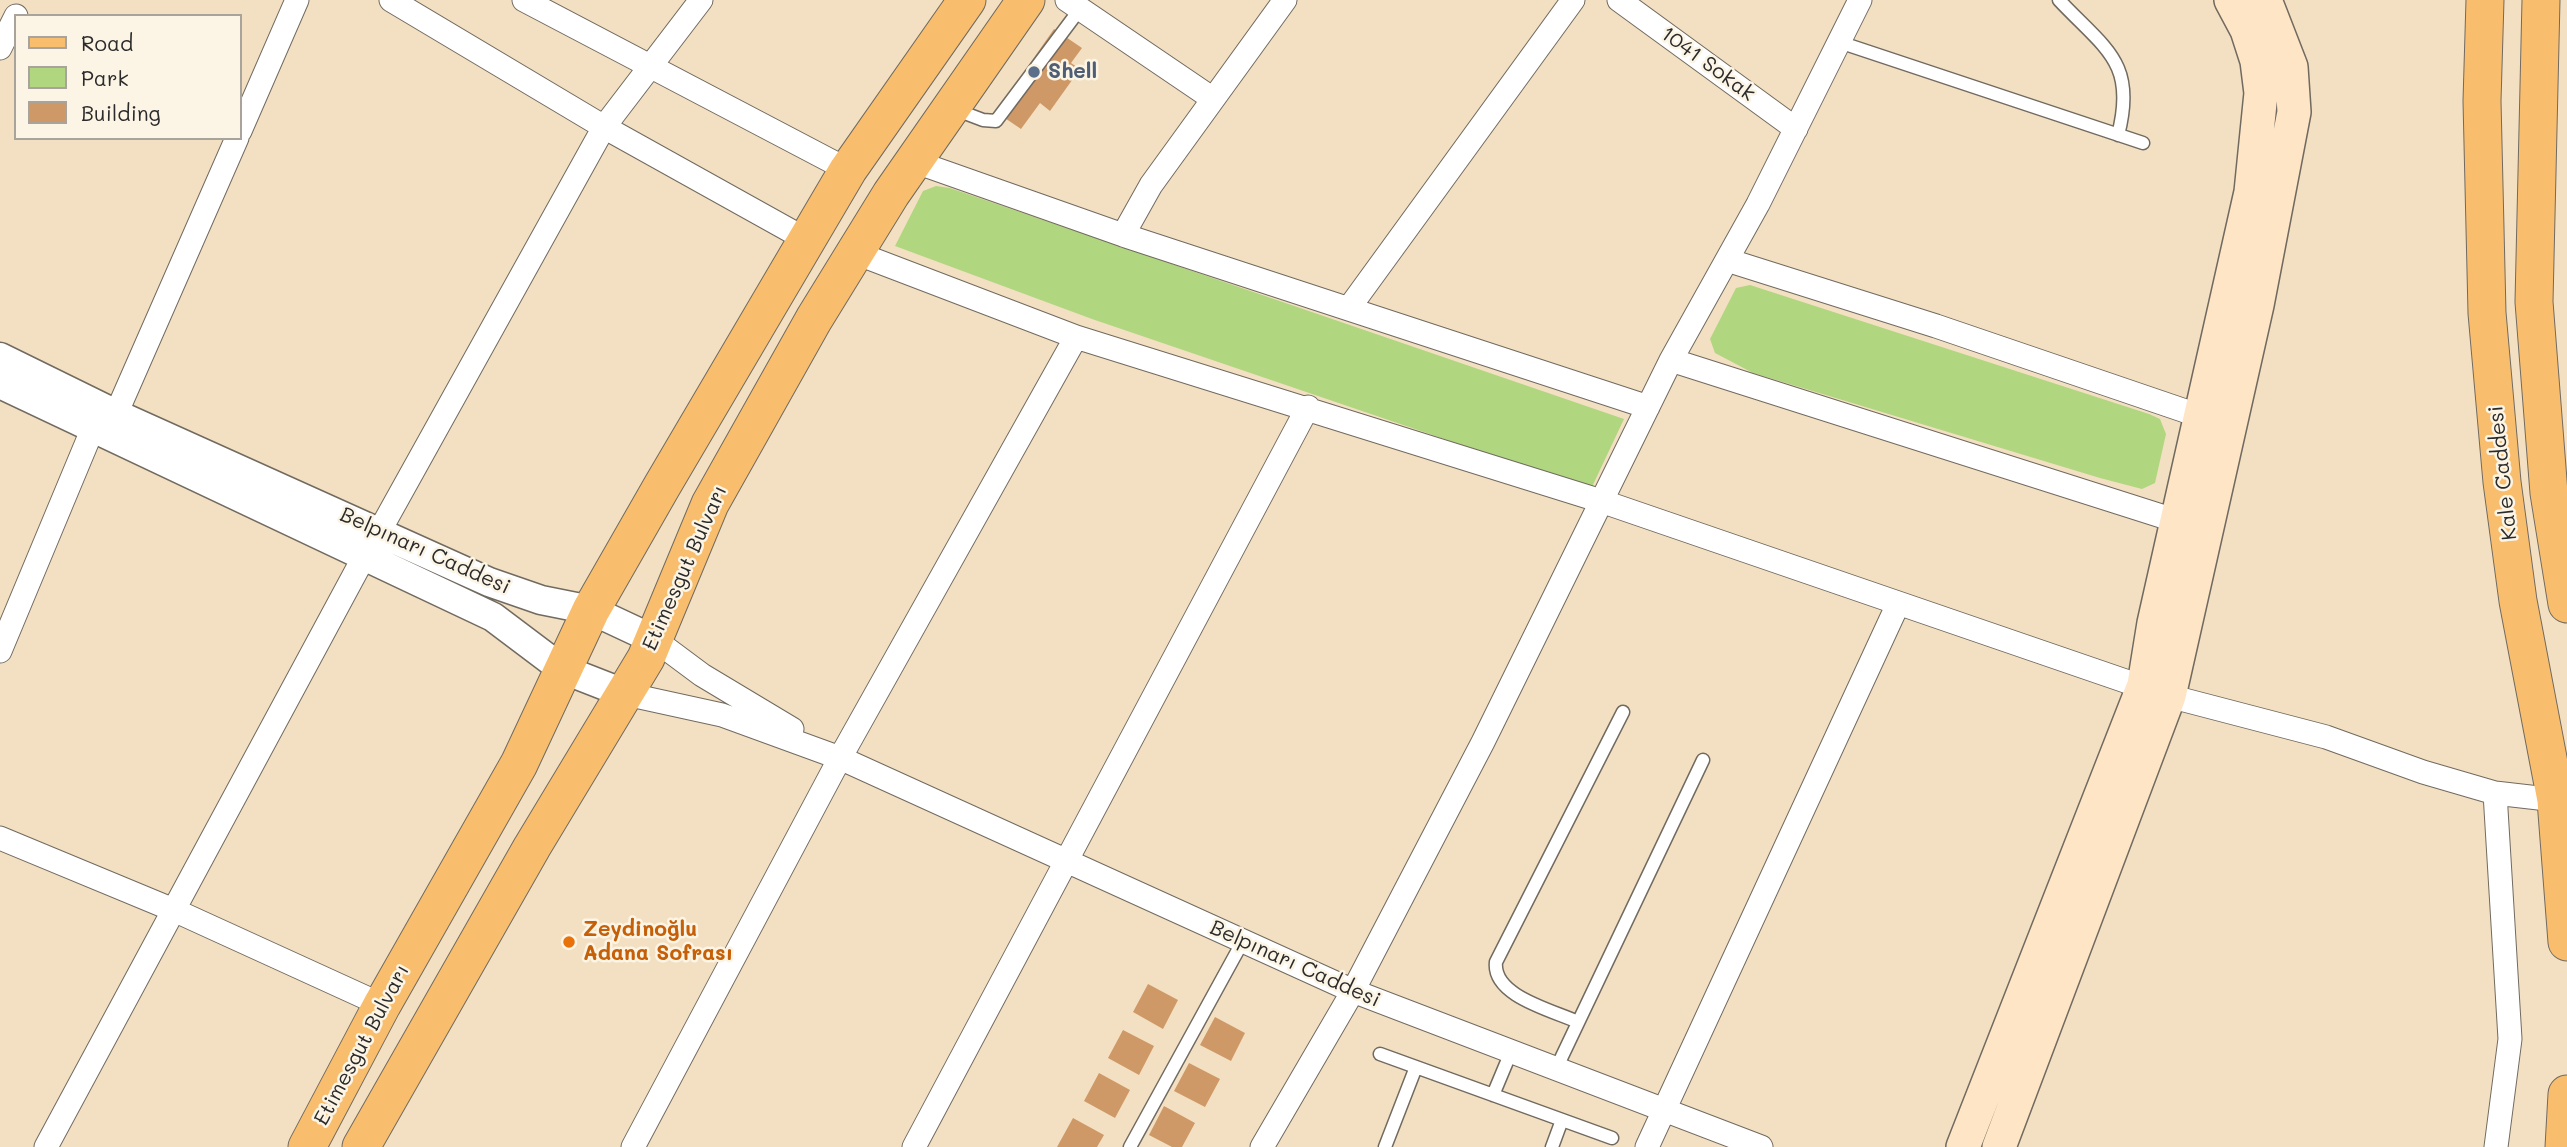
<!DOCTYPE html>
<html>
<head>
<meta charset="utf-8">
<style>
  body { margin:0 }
  #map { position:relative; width:2567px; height:1147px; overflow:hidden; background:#f3e0c2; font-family:Mali,sans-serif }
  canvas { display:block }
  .legend { position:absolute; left:14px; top:14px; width:228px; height:126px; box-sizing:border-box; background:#fcf5e5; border:2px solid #a8a49b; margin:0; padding:9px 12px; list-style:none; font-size:21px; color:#2b2b2b }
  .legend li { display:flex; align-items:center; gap:14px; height:35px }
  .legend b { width:35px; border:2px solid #a8a49b }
</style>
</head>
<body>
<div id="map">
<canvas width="2567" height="1147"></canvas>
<ul class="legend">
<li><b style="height:9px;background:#f9be6d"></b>Road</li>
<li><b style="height:19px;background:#b0d680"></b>Park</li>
<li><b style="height:19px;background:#ce9967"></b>Building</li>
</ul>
</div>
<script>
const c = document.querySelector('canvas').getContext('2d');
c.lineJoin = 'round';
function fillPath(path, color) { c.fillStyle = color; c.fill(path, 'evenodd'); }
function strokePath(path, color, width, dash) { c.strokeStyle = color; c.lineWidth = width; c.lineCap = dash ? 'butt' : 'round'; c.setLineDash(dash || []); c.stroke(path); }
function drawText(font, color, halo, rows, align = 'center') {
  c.font = font + ' Mali,sans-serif'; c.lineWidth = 5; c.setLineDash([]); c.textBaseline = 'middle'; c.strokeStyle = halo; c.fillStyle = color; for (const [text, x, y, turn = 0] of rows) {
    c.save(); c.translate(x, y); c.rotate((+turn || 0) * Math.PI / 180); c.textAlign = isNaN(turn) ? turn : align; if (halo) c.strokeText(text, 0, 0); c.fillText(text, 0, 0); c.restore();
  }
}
fillPath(new Path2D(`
  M936,186L950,188L1624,419L1591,489L1092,319L895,246L923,191Z
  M1750,285L2149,414L2160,419L2166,434L2155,483L2142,489L2100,478L1753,373L1715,353L1710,339L1736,288Z`), '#b0d680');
fillPath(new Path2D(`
  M1054,29L1082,48L1071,63L1080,69L1050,111L1040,103L1021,129L996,112Z
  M1148,984L1178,1000L1163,1029L1133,1012Z
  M1215,1017L1245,1033L1231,1061L1200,1045Z
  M1123,1030L1154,1046L1139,1075L1108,1058Z
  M1189,1063L1220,1079L1205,1107L1174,1091Z
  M1099,1073L1130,1090L1115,1118L1084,1101Z
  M1164,1106L1195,1123L1182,1147H1172L1149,1135Z
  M1073,1118L1104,1135L1097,1147H1057Z`), '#ce9967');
const service = new Path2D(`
  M2059,0C2105,49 2137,62 2118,135
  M1839,42L2143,143
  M954,109L983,120L996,121L1080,9
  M1578,1022C1552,1010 1492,996 1496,962L1623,712
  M1380,1054L1612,1138
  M1556,1069L1703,760
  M1493,1095L1511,1052
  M1130,1147L1243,941
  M1385,1147L1416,1067
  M1552,1147L1562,1120`);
const minor = new Path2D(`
  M391,0L604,127L807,240
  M524,0L848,170
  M1067,0L1213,99
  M1619,0L1796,129
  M0,48L16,16
  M240,131L297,0
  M913,161L1123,235L1648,407
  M1123,235L1151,185L1285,0
  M856,253L1076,337L1601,501L2169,696L2326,737L2423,772L2495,793L2556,800L2567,798
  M1727,260L1936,326L2200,416
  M1349,308L1573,0
  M1671,360L1758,204L1860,0
  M116,414L237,138
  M379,532L604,127L701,0
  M655,640L702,675L792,729
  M0,651L93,428
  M626,694L722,715L840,758L1353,991L1761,1147
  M2495,793L2510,1039L2496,1147
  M0,838L176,911L382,1005
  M46,1147L365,555
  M633,1147L840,758L1076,337
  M914,1147L1308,407
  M1262,1147L1353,991L1483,742L1671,360L2177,521
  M1647,1147L1898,604`);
const tertiary = new Path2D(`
  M0,357L116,414L489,582L541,600L591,610L655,640
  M0,384L493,617L562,669L626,694`);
const secondary = new Path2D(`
  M1963,1147L2144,685L2154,623L2251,192L2261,93L2257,61L2247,30L2231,0
  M1999,1147L2169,696L2257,305L2294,112L2291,67L2265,0`);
const primary = new Path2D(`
  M2485,0L2482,101L2487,313L2502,482L2518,601L2556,800L2567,942
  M2541,0L2534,302L2549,493L2567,604
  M307,1147L382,1005L519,764L591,610L662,486L848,170L967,0
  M361,1147L532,847L646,658L710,504L814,319L891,194L1026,0
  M2564,1147L2567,1094`);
strokePath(service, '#716a60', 15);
strokePath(minor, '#716a60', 25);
strokePath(tertiary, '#716a60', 31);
strokePath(secondary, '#716a60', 36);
strokePath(primary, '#716a60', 39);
strokePath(service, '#fff', 12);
strokePath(minor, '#fff', 23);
strokePath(tertiary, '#fff', 28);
strokePath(secondary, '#fde5c5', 33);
strokePath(primary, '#f9be6d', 37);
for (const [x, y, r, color] of [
  [1034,72,7,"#5c6f8a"],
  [569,942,7,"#e8710a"]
]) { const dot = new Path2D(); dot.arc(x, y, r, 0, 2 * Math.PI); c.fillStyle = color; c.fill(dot); strokePath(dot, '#fcf5e5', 2.5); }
drawText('21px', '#2b2b2b', '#fcf5e5', [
  ["1041 Sokak",1708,64,36],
  ["Kale Caddesi",2503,473,-96],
  ["Belpınarı Caddesi",425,551,24],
  ["Etimesgut Bulvarı",685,568,-66],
  ["Belpınarı Caddesi",1295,964,24],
  ["Etimesgut Bulvarı",362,1045,-62]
]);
drawText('bold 21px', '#4e5e75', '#fcf5e5', [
  ["Shell",1048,72]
], 'left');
drawText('bold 21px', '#c56008', '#fcf5e5', [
  ["Zeydinoğlu",583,930],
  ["Adana Sofrası",583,954]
], 'left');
</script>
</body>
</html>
